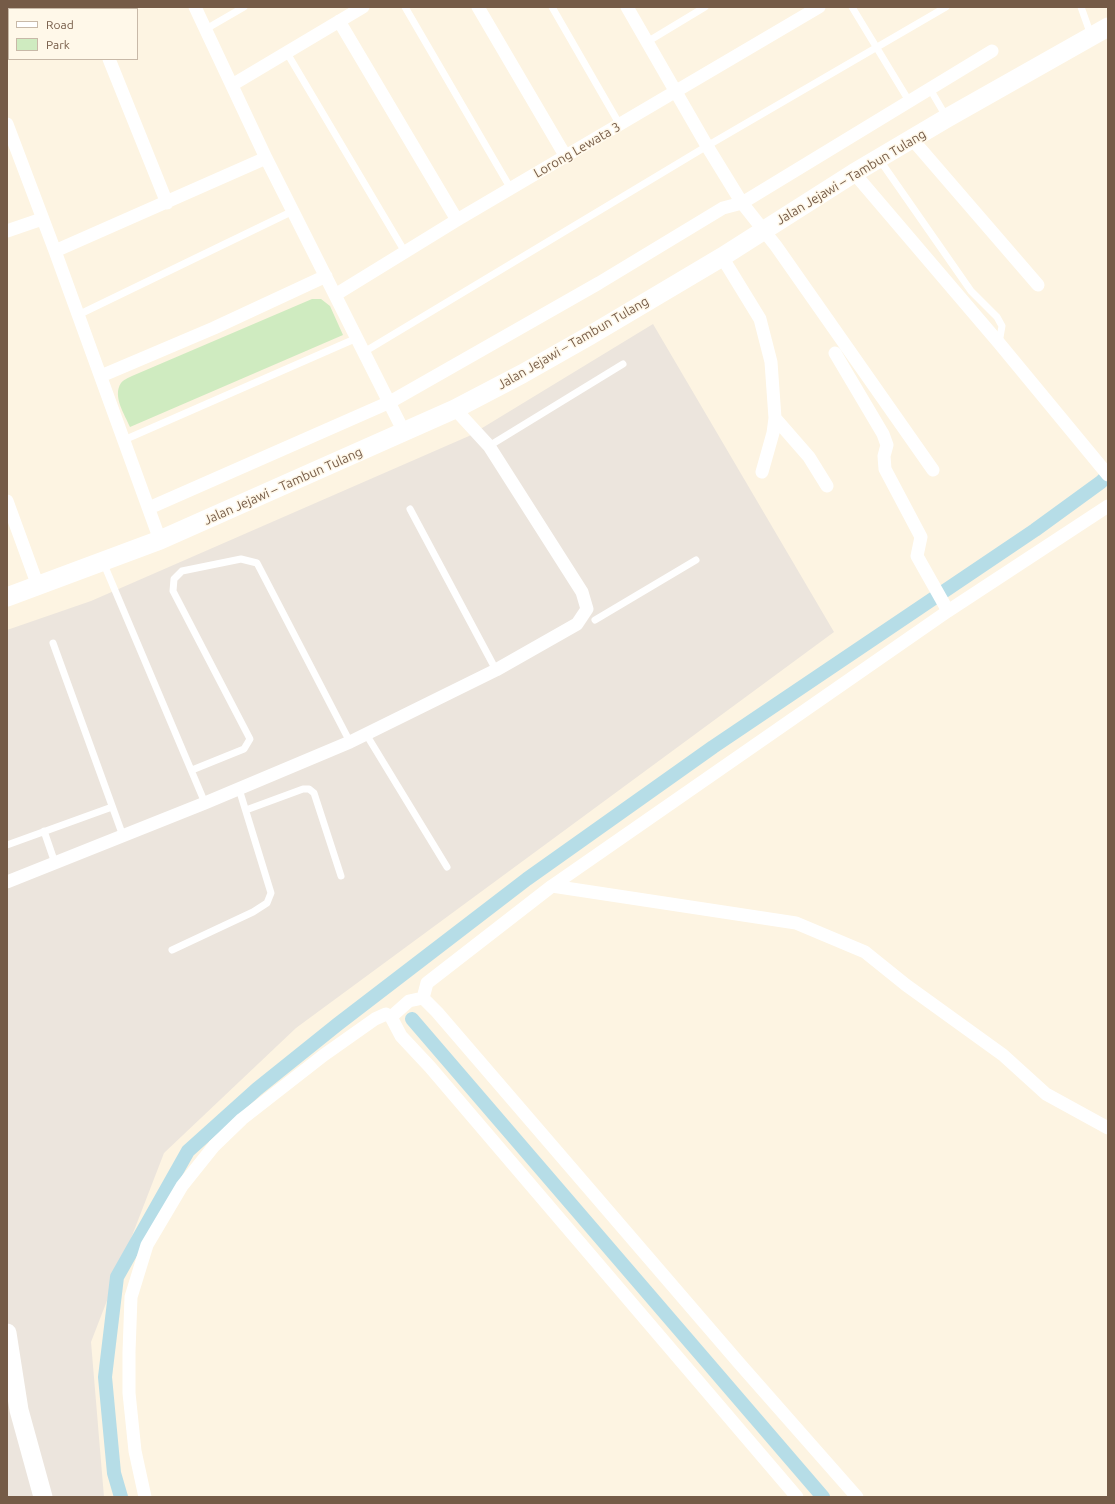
<!DOCTYPE html>
<html>
<head>
<meta charset="utf-8">
<style>
  body { margin:0 }
  #map { position:relative; width:1115px; height:1504px; overflow:hidden; background:#fdf4e2; font-family:Ubuntu,sans-serif }
  canvas { display:block }
  .frame { position:absolute; inset:0; border:8px solid #755b47; pointer-events:none }
  .legend { position:absolute; left:8px; top:8px; width:130px; height:52px; box-sizing:border-box; background:#fff8e9; border:1px solid #c8b9a8; margin:0; padding:5px 7px; list-style:none; font-size:12px; color:#755b47 }
  .legend li { display:flex; align-items:center; gap:8px; height:20px }
  .legend b { width:20px; border:1px solid #c8b9a8 }
</style>
</head>
<body>
<div id="map">
<canvas width="1115" height="1504"></canvas>
<div class="frame"></div>
<ul class="legend">
<li><b style="height:5px;background:#fff"></b>Road</li>
<li><b style="height:11px;background:#cfebc0"></b>Park</li>
</ul>
</div>
<script>
const c = document.querySelector('canvas').getContext('2d');
c.lineJoin = 'round';
function fillPath(path, color) { c.fillStyle = color; c.fill(path, 'evenodd'); }
function strokePath(path, color, width, dash) { c.strokeStyle = color; c.lineWidth = width; c.lineCap = dash ? 'butt' : 'round'; c.setLineDash(dash || []); c.stroke(path); }
function drawText(font, color, halo, rows, align = 'center') {
  c.font = font + ' Ubuntu,sans-serif'; c.lineWidth = 3; c.setLineDash([]); c.textBaseline = 'middle'; c.strokeStyle = halo; c.fillStyle = color; for (const [text, x, y, turn = 0] of rows) {
    c.save(); c.translate(x, y); c.rotate((+turn || 0) * Math.PI / 180); c.textAlign = isNaN(turn) ? turn : align; if (halo) c.strokeText(text, 0, 0); c.fillText(text, 0, 0); c.restore();
  }
}
fillPath(new Path2D(`
  M653,324L834,632L296,1028L164,1153L91,1342L104,1497H7V630L91,601L469,436Z`), '#ece5dd');
fillPath(new Path2D(`
  M312,299H321L330,306L343,335L130,427C125,415 112,396 121,383C123,380 128,378 132,376Z`), '#cfebc0');
strokePath(new Path2D(`
  M412,1019L823,1497
  M121,1497L114,1473L105,1377L117,1277L188,1151L257,1089L338,1024L527,879L713,747L1035,530L1101,482L1108,475`), '#b6dde7', 14);
strokePath(new Path2D(`
  M405,7L511,189
  M552,7L620,125
  M852,7L909,101
  M1081,7L1091,35
  M206,29L244,7
  M647,42L705,7
  M287,53L405,252
  M930,89L947,118
  M879,159L971,291L997,317L1002,326L999,343
  M78,315L293,211
  M364,352L707,146L946,7
  M124,440L357,338
  M489,446L623,364
  M410,509L496,670
  M103,562L205,803
  M595,620L696,560
  M53,643L123,836
  M366,734L447,867
  M192,770L244,749L250,739L173,591L174,579L182,571L241,559L257,563L350,742
  M246,810L303,789H309L314,793L341,876
  M44,831L55,863
  M7,845L112,807
  M172,950L253,912L267,903L271,893L239,789`), '#fff', 7);
strokePath(new Path2D(`
  M88,7L89,9
  M195,7L266,158L404,432
  M478,7L566,157
  M627,7L707,146L742,203L776,246L933,470
  M125,9L129,7
  M339,21L457,220
  M109,59L167,203
  M232,85L363,7
  M7,124L55,251L160,540
  M912,139L1038,285
  M854,173L999,343L1108,475
  M7,231L42,219
  M55,251L266,158
  M722,257L760,319L771,362L775,418L773,433L762,472
  M335,295L457,220L819,7
  M835,353L883,434L887,445L884,456L885,469L921,537L917,556L948,611
  M101,376L214,328L326,276
  M775,418L809,457L827,486
  M7,501L38,586
  M149,508L390,402L599,283L723,208L742,203L992,51
  M7,882L205,803L350,742L496,670L577,624L587,609L582,592L489,446L455,409
  M552,886L796,923L865,952L906,985L1003,1055L1046,1094L1108,1128
  M423,998L427,983L552,886L948,611L1108,506
  M423,998L409,1001L391,1017L401,1036L430,1067L797,1497
  M423,998L437,1012L739,1363L857,1497
  M145,1497L135,1451L129,1393V1352L131,1297L147,1245L182,1186L214,1146L242,1119L324,1055L375,1019L386,1014L391,1017`), '#fff', 13);
strokePath(new Path2D(`
  M7,597L160,540L455,409L522,374L589,336L722,257L854,173L947,118L1108,27
  M7,1333L19,1410L43,1497`), '#fff', 19);
drawText('13px', '#755b47', '#fff8e9', [
  ["Lorong Lewata 3",577,150,-30],
  ["Jalan Jejawi – Tambun Tulang",851,177,-31],
  ["Jalan Jejawi – Tambun Tulang",573,343,-30],
  ["Jalan Jejawi – Tambun Tulang",283,486,-24]
]);
</script>
</body>
</html>
